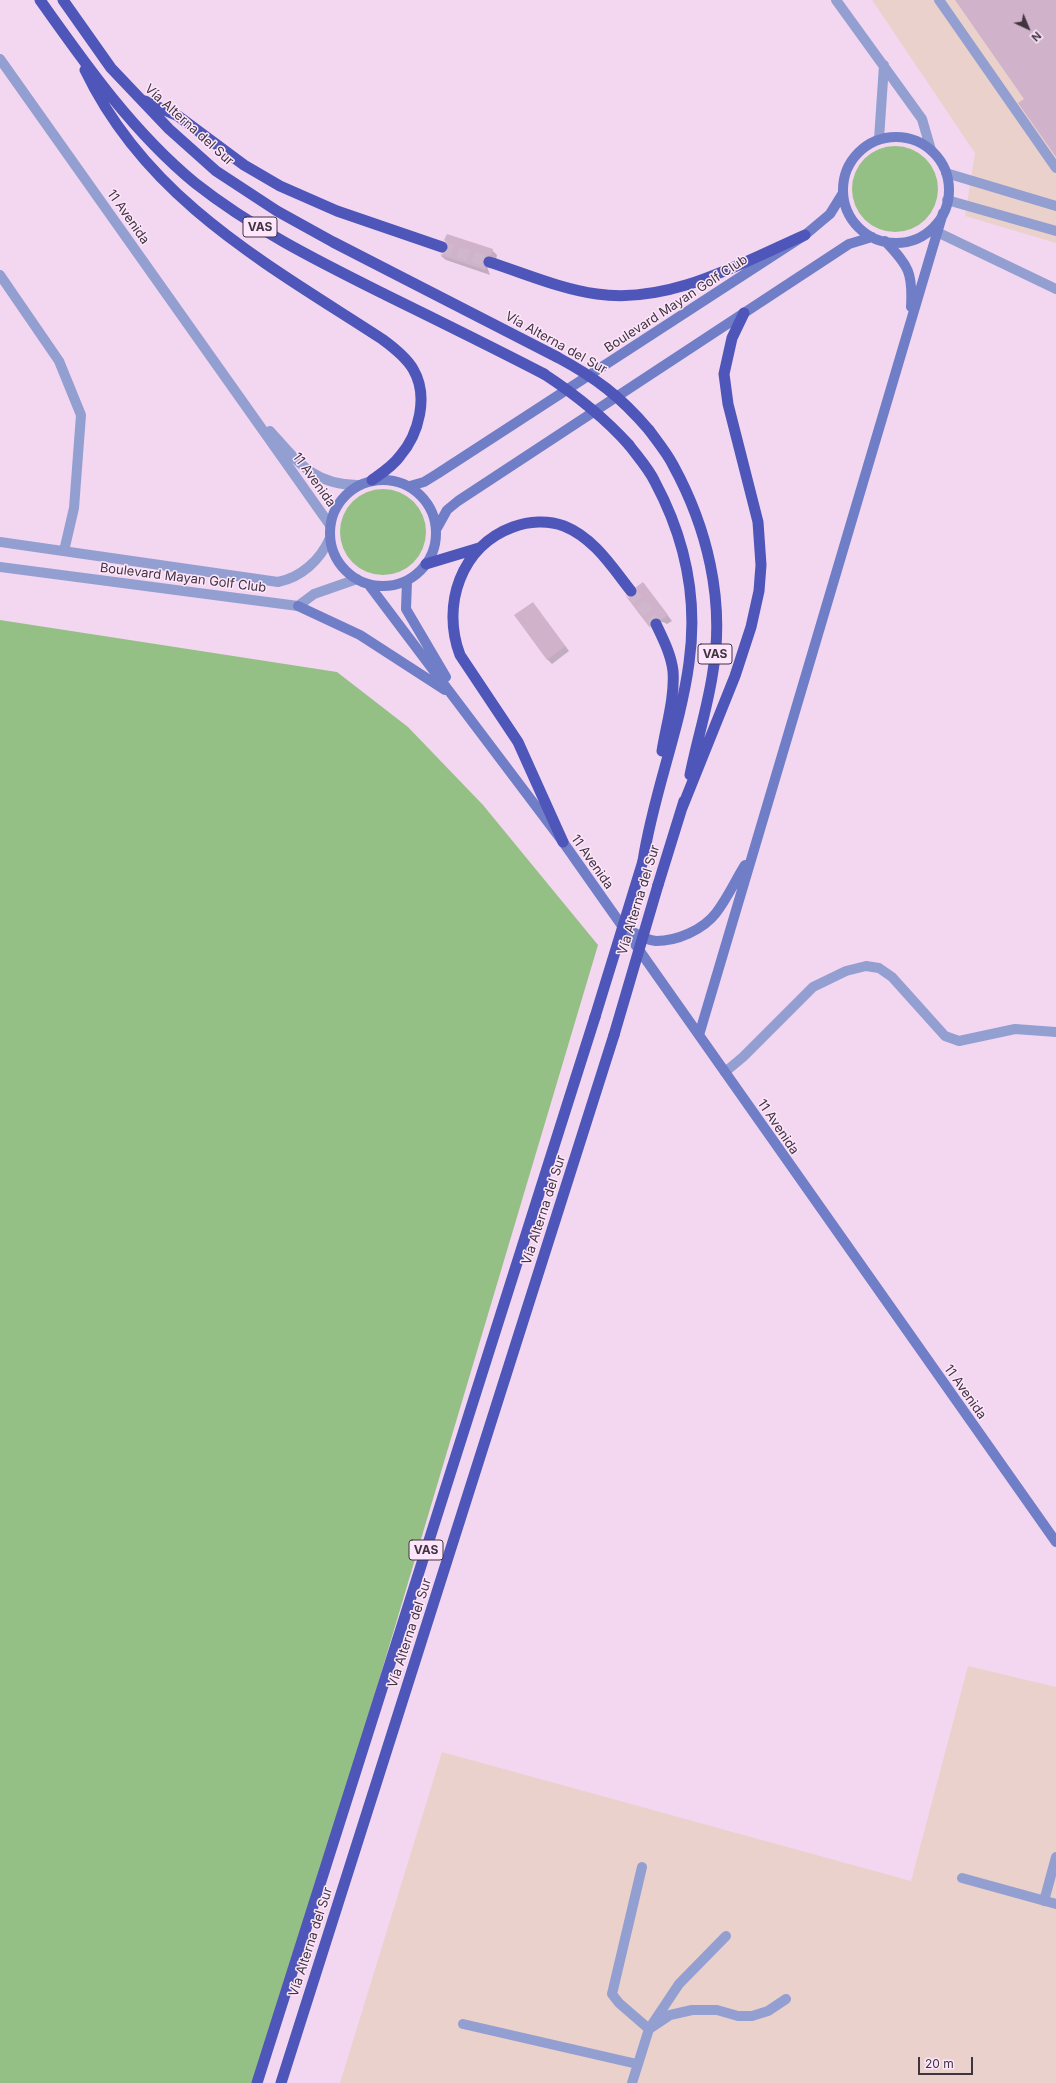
<!DOCTYPE html>
<html>
<head>
<meta charset="utf-8">
<style>
  body { margin:0 }
  #map { position:relative; width:1056px; height:2083px; overflow:hidden; background:#f3d7f1; font-family:Inter,sans-serif }
  canvas { display:block }
  .north { position:absolute; left:1008px; top:8px; width:40px; height:40px; -webkit-text-stroke:3px #fde6fb; paint-order:stroke; rotate:136deg; font-size:11px; font-weight:700; line-height:16px; text-align:center; color:#40353f }
  .north::after { content:''; display:block; margin:auto; width:14px; height:18px; background:#40353f; clip-path:polygon(50% 0,100% 100%,50% 72%,0 100%) }
  .scale { position:absolute; left:918px; top:2057px; width:55px; height:18px; box-sizing:border-box; border:2px solid #40353f; border-top:0; padding-left:5px; font-size:12px; line-height:14px; white-space:nowrap; color:#40353f; -webkit-text-stroke:3px #fde6fb; paint-order:stroke }
</style>
</head>
<body>
<div id="map">
<canvas width="1056" height="2083"></canvas>
<div class="north">N</div>
<div class="scale">20 m</div>
</div>
<script>
const c = document.querySelector('canvas').getContext('2d');
c.lineJoin = 'round';
function fillPath(path, color) { c.fillStyle = color; c.fill(path, 'evenodd'); }
function strokePath(path, color, width, dash) { c.strokeStyle = color; c.lineWidth = width; c.lineCap = dash ? 'butt' : 'round'; c.setLineDash(dash || []); c.stroke(path); }
function drawText(font, color, halo, rows, align = 'center') {
  c.font = font + ' Inter,sans-serif'; c.lineWidth = 3; c.setLineDash([]); c.textBaseline = 'middle'; c.strokeStyle = halo; c.fillStyle = color; for (const [text, x, y, turn = 0] of rows) {
    c.save(); c.translate(x, y); c.rotate((+turn || 0) * Math.PI / 180); c.textAlign = isNaN(turn) ? turn : align; if (halo) c.strokeText(text, 0, 0); c.fillText(text, 0, 0); c.restore();
  }
}
fillPath(new Path2D(`
  M872,0H1056V243L965,216L975,153Z
  M968,1666L1056,1687V2083H340L442,1752L911,1881Z`), '#ebd1cb');
fillPath(new Path2D(`
  M852 189a43 43 0 1 1 86 0a43 43 0 1 1-86 0Z
  M340 532a43 43 0 1 1 86 0a43 43 0 1 1-86 0Z
  M0,620L337,672L408,727L483,805L598,945L259,2083H0Z`), '#95c085');
fillPath(new Path2D(`
  M492,250L497,255L496,260L487,266L490,275L446,260L441,256L447,253Z
  M643,583L672,621L667,624L663,622L658,623L654,631L629,599L635,598Z
  M533,603L569,651L552,664L547,659Z`), '#0003');
fillPath(new Path2D(`
  M955,0H1056V157L1018,103L1024,99Z
  M447,234L493,249L491,255L485,257L482,260L486,270L440,255L446,252L449,249L447,243L444,240Z
  M643,582L668,615L661,620L657,617L653,618L649,623L650,628L625,595L629,598L635,597L638,593L636,587Z
  M533,602L565,646L547,660L514,615Z`), '#d0b3ca');
strokePath(new Path2D(`
  M442,247L489,262
  M631,591L656,624`), '#cfb7cd', 11, [11, 5.5]);
strokePath(new Path2D(`
  M836,0L922,119L931,150
  M939,0L1056,168
  M879,139L884,65
  M946,173L1056,206
  M947,200L1056,231
  M937,232L1056,289
  M725,1072L743,1057L813,987L846,971L866,966L879,968L892,977L945,1036L959,1041L1015,1029L1056,1032
  M642,1867L612,1994L619,2003L649,2029L679,1984L726,1936
  M962,1878L1056,1904
  M1044,1901L1056,1857
  M463,2024L637,2064
  M632,2083L649,2029L670,2015L692,2010H717L738,2016H752L768,2011L786,1999`), '#949fd1', 10);
strokePath(new Path2D(`
  M0,275L59,361L81,415L74,508L64,551
  M0,542L278,582C302,577 320,560 330,538
  M0,567L298,606L314,594L357,579`), '#949fd1', 10);
strokePath(new Path2D(`
  M0,59L330,525
  M270,431C298,462 314,486 360,485`), '#949fd1', 10);
strokePath(new Path2D(`
  M843 190a53 53 0 1 1 106 0a53 53 0 1 1-106 0Z
  M885,241C909,266 913,273 911,307
  M330 533a53 53 0 1 1 106 0a53 53 0 1 1-106 0Z
  M410,486L424,482L437,474L805,235L830,214L843,193
  M437,528L447,510L458,501L849,244L872,237
  M407,581L406,609L446,677
  M369,585L563,842L1056,1542
  M298,606L360,635L445,690
  M625,927C634,933 645,940 656,941C677,941 703,930 716,913C727,899 735,881 745,865
  M699,1035L943,213`), '#707dc7', 10);
strokePath(new Path2D(`
  M40,0C86,65 133,132 195,183C253,229 320,262 386,295C439,321 492,347 544,374
  M63,0L111,68L169,129L216,171L277,211L333,242L557,357
  M85,70C147,200 267,264 382,339C393,347 406,357 413,369C429,396 419,434 400,456C393,466 382,473 372,480
  M145,101L178,116L244,165L280,186L337,211L442,247
  M489,262C524,273 560,289 597,294C669,305 741,263 805,235
  M649,430C657,441 667,453 673,465C707,527 725,600 713,671C708,706 697,740 690,775
  M629,445C638,457 649,469 655,482C685,538 698,600 689,663C680,730 653,794 643,861
  M426,564L479,548
  M656,624C663,639 671,654 673,671C675,697 666,726 662,751
  M682,808L735,676L751,627L759,591L761,565L758,522L728,404L724,374L732,338L744,313
  M563,842L518,742L460,655C441,605 461,546 513,527C529,521 548,520 564,526C594,538 612,567 631,591
  M658,885L684,801
  M257,2083L595,1017
  M281,2083L614,1035`), '#4e56ba', 11);
strokePath(new Path2D(`
  M557,357C596,378 620,396 649,430
  M544,374C576,395 604,417 629,445
  M595,1017L643,861
  M614,1035L658,885`), '#4e56ba', 11);
for (const [x, y, w] of [
  [260,227,34],
  [715,654,34],
  [426,1550,34]
]) { const box = new Path2D(); box.roundRect(x - w / 2, y - 10, w, 20, 3); c.fillStyle = '#fde6fb'; c.fill(box); strokePath(box, '#40353f', 1); }
drawText('bold 12px', '#40353f', null, [
  ["VAS",260,227],
  ["VAS",715,654],
  ["VAS",426,1550]
]);
drawText('13px', '#40353f', '#fde6fb', [
  ["Vía Alterna del Sur",189,125,42],
  ["11 Avenida",128,217,55],
  ["Boulevard Mayan Golf Club",676,304,-33],
  ["Vía Alterna del Sur",556,343,29],
  ["11 Avenida",314,480,54],
  ["Boulevard Mayan Golf Club",183,578,7],
  ["11 Avenida",592,862,55],
  ["Vía Alterna del Sur",639,900,-73],
  ["11 Avenida",778,1127,56],
  ["Vía Alterna del Sur",544,1210,-72],
  ["11 Avenida",965,1392,55],
  ["Vía Alterna del Sur",410,1633,-72],
  ["Vía Alterna del Sur",311,1942,-72]
]);
</script>
</body>
</html>
